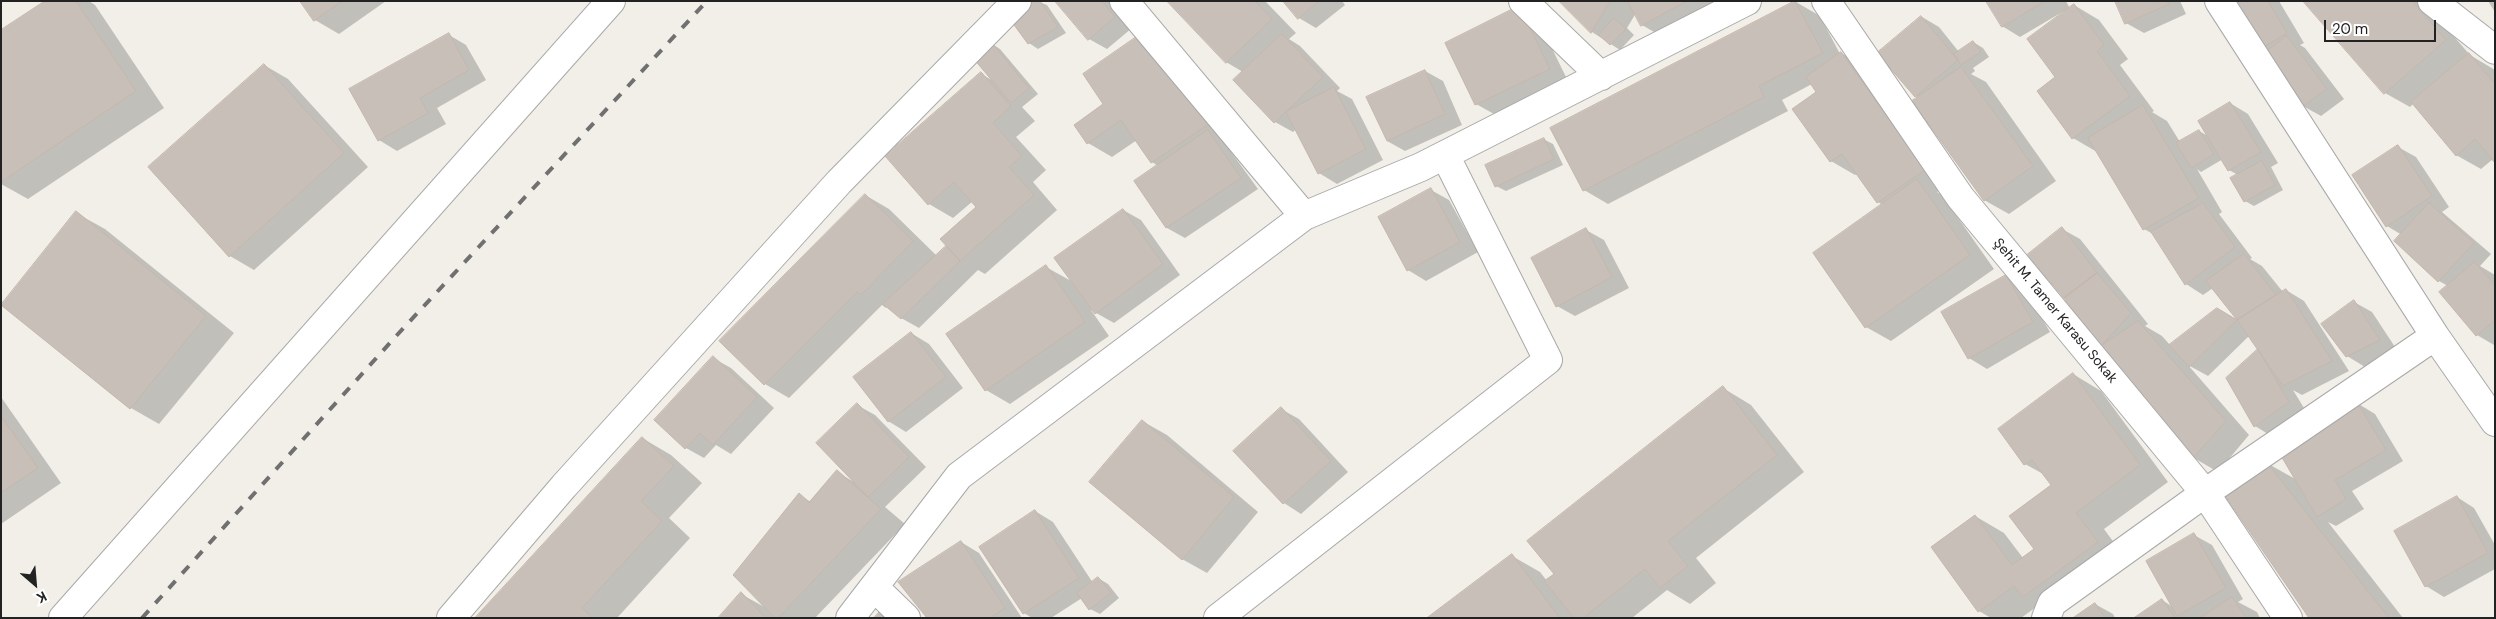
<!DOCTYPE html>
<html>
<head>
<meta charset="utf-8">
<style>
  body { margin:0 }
  #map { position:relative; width:2496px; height:619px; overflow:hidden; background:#f2efe9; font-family:"DM Sans",sans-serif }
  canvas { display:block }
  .frame { position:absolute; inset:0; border:2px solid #222; pointer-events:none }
  .north { position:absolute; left:10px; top:559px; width:50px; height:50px; -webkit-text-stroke:4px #fff; paint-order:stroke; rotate:153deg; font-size:14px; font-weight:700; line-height:20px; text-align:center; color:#222 }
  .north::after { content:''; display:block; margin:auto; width:18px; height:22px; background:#222; clip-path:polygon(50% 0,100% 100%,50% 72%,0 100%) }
  .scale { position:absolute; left:2324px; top:20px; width:112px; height:22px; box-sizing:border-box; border:2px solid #222; border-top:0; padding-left:6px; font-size:15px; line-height:18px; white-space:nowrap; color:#222; -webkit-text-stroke:4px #fff; paint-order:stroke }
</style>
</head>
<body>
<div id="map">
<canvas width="2496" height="619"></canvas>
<div class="frame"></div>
<div class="north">K</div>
<div class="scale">20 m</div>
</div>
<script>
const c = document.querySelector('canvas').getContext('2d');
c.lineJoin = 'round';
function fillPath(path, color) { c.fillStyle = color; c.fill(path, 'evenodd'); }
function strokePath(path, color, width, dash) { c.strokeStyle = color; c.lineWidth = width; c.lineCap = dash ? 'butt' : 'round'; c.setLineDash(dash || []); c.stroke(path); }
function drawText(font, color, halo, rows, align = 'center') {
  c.font = font + ' "DM Sans",sans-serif'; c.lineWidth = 4.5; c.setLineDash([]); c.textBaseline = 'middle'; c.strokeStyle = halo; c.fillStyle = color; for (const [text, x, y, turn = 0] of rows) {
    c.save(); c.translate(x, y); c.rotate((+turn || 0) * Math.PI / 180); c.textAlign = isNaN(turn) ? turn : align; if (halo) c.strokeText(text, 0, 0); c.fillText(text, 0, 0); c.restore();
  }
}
fillPath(new Path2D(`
  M47,1H89L95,5L164,108L28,199L1,184V32Z
  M302,1H386L339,34L315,20Z
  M1036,1L1047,5L1066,33L1038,49L1029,43Z
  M1057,1H1110L1132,28L1107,49L1089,39Z
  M1168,1H1265L1296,33L1289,39L1300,46L1340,88L1337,91L1352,99L1383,160L1337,184L1319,173L1296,129L1293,132L1275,122L1243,72L1226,62Z
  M1285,1H1342L1345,5L1316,28L1299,18Z
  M1561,1H1737L1666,39L1642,25L1636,13L1627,28L1634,35L1620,50L1592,32Z
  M1987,1H2066L2070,9L2074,5L2099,20L2128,59L2120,65L2154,111L2152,112L2167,121L2180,142L2199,131L2210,137L2230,103L2248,114L2278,163L2271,167L2283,190L2254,206L2245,201L2238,175L2229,170L2223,159L2201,172L2197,169L2222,212L2219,214L2252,258L2250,259L2262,266L2283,292L2286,290L2304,301L2349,371L2302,395L2293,390L2307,413L2273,437L2255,426L2259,349L2249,336L2208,376L2188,365L2249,435L2218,472L2194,458L2101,347L2062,229L2080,239L2148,324L2145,326L2162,336L2170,345L2217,309L2239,322L2213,288L2203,295L2186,284L2155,235L2144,229L2097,152L2073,138L2057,78L2064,11L2020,37L2002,26Z
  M2116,1H2180L2186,14L2144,33L2126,23Z
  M2231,1H2279L2304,43L2300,45L2305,48L2344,99L2321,116L2303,106Z
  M2305,1H2423L2470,55L2495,70V161L2493,159L2481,169L2456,155L2413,104L2410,107L2385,93Z
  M1796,2L1820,16L1840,54L1841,53L1866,67L1948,184L1937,192L1942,195L1994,269L1891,341L1866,327L1883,205L1878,202L1858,173L1855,175L1831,161L1818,92L1812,84L1782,100L1788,111L1608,204L1584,190Z
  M1922,17L1939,27L1959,52L1973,42L1983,48L1989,57L1973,68L1975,71L1971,74L1986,82L2056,181L2009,214L1984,200L1916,96Z
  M1537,18L1567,79L1494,114L1476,104L1446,43Z
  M1145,33L1258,189L1185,238L1167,228L1135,181L1158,166L1152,162L1137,140L1112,157L1088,143L1105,104Z
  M449,35L466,45L486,80L437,108L446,124L397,151L379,140Z
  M991,43L1000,49L1038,94L1022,107L1035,121L1016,137L1046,170L1033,182L1057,210L985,274L978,270L919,328L901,318L888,306L886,308L882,305L789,398L765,384L721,341L865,195L889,209L937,256L948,246L978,207L973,201L953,218L929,204L887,157L981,74L994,81Z
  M264,65L288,79L368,167L254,270L230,256Z
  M1425,71L1443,81L1462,125L1405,151L1387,141Z
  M1543,139L1553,144L1563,165L1506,191L1496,186Z
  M2398,147L2416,157L2449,207L2442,212L2491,254L2480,266L2495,275L2494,345L2477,335L2448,286L2439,281L2396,241L2402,235L2387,226Z
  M1431,190L1449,200L1478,252L1426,281L1408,270Z
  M1123,210L1141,220L1180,275L1114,323L1091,310L1109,336L1010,404L986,390L1046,267L1073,282Z
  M76,213L105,229L234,333L159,424L131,408Z
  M1586,230L1604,240L1629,288L1575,316L1557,306Z
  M2006,276L2024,287L2050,332L1987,369L1969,358Z
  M2354,302L2372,312L2397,350L2365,367L2347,356Z
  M911,333L929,344L963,388L906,432L888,421Z
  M713,358L731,368L774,408L731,454L716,445L704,458L686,448L656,420Z
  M2073,374L2101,391L2168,482L2104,529L2126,559L2039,605L2021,618H1991L1979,611L1975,516L2004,533L2023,558L2035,549L2053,486L2045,475L2025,464Z
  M1723,388L1751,405L1804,472L1696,558L1716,583L1690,604L1667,590L1632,618H1429L1512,556L1540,572L1547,581L1555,574Z
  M1,397L61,483L1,524Z
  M2357,403L2375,414L2403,461L2352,491L2364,509L2336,526L2328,522L2403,618H2310L2265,462L2297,480Z
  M857,405L875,415L926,467L885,507L905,524L815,618H720L741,594L768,609L799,495L811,502L837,472L854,482Z
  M1281,409L1299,419L1348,472L1301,514L1284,503Z
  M1142,421L1167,435L1258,512L1207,573L1182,559Z
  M642,438L671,455L702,483L669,518L690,538L617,618H476Z
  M2457,497L2474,508L2495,545V569L2444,597L2426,586L2396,531Z
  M1035,511L1053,522L1093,583L1098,578L1108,584L1119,598L1100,614L1090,609L1082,598L1051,618H1032L1024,613L981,547Z
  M2194,535L2212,545L2243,599L2238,602L2257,612L2260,618H2136L2162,600L2173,607Z
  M961,542L979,553L1022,618H928Z
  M2095,604L2113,614L2115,618H2075Z`), '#0003');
const building = new Path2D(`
  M45,1H76L136,91L1,182V30Z
  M300,1H342L314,21Z
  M1034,1H1040L1058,27L1028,44L1009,18Z
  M1055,1H1102L1115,17L1088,40Z
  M1167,1H1255L1272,19L1226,63Z
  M1283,1H1319L1298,19Z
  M1559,1H1610L1591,33Z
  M1628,1H1687L1641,26Z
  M1795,1L1823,53L1759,86L1764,97L1583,191L1550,128Z
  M1986,1H2045L2002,27Z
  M2115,1H2167L2169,4L2125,24Z
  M2230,1H2268L2287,33L2259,50Z
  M2303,1H2412L2446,40L2384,94Z
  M2489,1H2495V11Z
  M2074,4L2104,45L2097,51L2130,96L2072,139L2037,91L2055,77L2027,39Z
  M1519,6L1550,69L1475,105L1445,43Z
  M1921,16L1958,60L1915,97L1877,53Z
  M1614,18L1626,29L1610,45L1599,35Z
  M1145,31L1209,124L1151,163L1121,120L1087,144L1074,125L1103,104L1083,74Z
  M449,33L469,70L420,98L428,113L378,141L349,89Z
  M1282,34L1323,77L1274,123L1233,80Z
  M2287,36L2327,89L2302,107L2263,54Z
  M1973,41L1981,52L1961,65L1954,54Z
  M991,42L1029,88L1011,103L973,58Z
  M1841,52L1925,170L1877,203L1842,154L1830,162L1792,109L1816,92L1806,77Z
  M2469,53L2495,84V163L2475,139L2456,156L2411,102Z
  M264,64L344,153L229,257L148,167Z
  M1961,67L2033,166L1984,201L1912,101Z
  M1425,70L1445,114L1387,141L1366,97Z
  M981,72L1011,106L993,123L1022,156L1009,167L1034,195L960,261L940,239L976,207L954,182L928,205L885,156Z
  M1334,87L1366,149L1318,174L1286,112Z
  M2230,102L2261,152L2228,171L2198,121Z
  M2143,105L2199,198L2143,230L2088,138Z
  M1208,130L1241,178L1166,228L1134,181Z
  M2199,130L2214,154L2191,168L2176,143Z
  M1544,138L1554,159L1495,187L1485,165Z
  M2398,145L2432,196L2386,227L2352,175Z
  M2262,161L2275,185L2244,202L2230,178Z
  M1917,179L1970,255L1865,328L1813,253Z
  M1431,188L1460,242L1407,271L1378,217Z
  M865,194L913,241L861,295L857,292L764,385L719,341Z
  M2203,203L2235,247L2185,285L2151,232Z
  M2429,203L2474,243L2438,282L2394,241Z
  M1123,209L1163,264L1095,314L1054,258Z
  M76,211L206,316L130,409L1,305Z
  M2062,227L2097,273L2064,298L2027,255Z
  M1586,228L1612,277L1556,307L1531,258Z
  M946,246L960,261L901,319L883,304Z
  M2244,254L2276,295L2237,320L2206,281Z
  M2475,262L2495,285V320L2476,336L2439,292Z
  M1046,265L1085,322L985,391L946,334Z
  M2097,273L2131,313L2100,347L2064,298Z
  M2006,275L2033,322L1968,359L1941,312Z
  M2286,289L2332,361L2283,386L2237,320Z
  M2354,300L2380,340L2346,357L2321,324Z
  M2217,308L2237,320L2189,367L2169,345Z
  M2138,321L2226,421L2193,458L2100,347Z
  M911,332L946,377L888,422L853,377Z
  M2258,349L2289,402L2254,427L2226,378Z
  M713,356L757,397L713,445L700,433L685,449L654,420Z
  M2073,373L2140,465L2076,513L2098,542L2023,597L2014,586L1978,612L1931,547L1975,515L2012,565L2034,549L2009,516L2051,485L2032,460L2024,465L1998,429Z
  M1723,386L1777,455L1668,541L1688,566L1660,588L1645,569L1583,618H1574L1544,581L1554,574L1527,541Z
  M2357,402L2386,450L2335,480L2346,499L2317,517L2277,449Z
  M857,403L909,457L868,497L816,443Z
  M1281,407L1331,461L1283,504L1233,451Z
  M1,416L38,468L1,493Z
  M1142,420L1234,497L1182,560L1089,482Z
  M642,437L674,466L641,501L662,521L582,608L593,618H475Z
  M2265,460L2389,618H2309L2219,487Z
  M837,470L881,509L778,618H775L733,575L799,493L809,502Z
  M2457,496L2488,553L2425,587L2394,531Z
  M1035,510L1079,578L1023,614L979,547Z
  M2194,533L2226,588L2177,616L2146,561Z
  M961,541L1005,608L990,618H927L898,582Z
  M1512,554L1560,618H1427Z
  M1098,577L1111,593L1089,610L1077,593Z
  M741,592L766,618H718Z
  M2232,597L2246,618H2200Z
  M2162,599L2175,618H2134Z
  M2095,603L2105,618H2073Z
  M883,608L893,618H874Z`);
fillPath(building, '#c7bfb8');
strokePath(building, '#c4b6ab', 1);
const minor = new Path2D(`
  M1124,1L1304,216
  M1523,1L1601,76
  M1826,1L1960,197L2205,493L2288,618
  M2219,1L2435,336L2495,422
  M2432,1L2495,50
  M874,587L906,618
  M63,618L611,1
  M451,618L564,486L839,182L1017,1
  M850,618L959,476L1304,216L1421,167L1747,1
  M1218,618L1548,360L1445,155
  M2046,618L2052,603L2205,493L2435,336`);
strokePath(minor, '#a9a9a9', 30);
strokePath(minor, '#fff', 28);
strokePath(new Path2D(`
  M142,618L398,334L707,1`), '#707070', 4, [10, 10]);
drawText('14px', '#222', '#fff', [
  ["Şehit M. Tamer Karasu Sokak",2055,311,50]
]);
</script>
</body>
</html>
